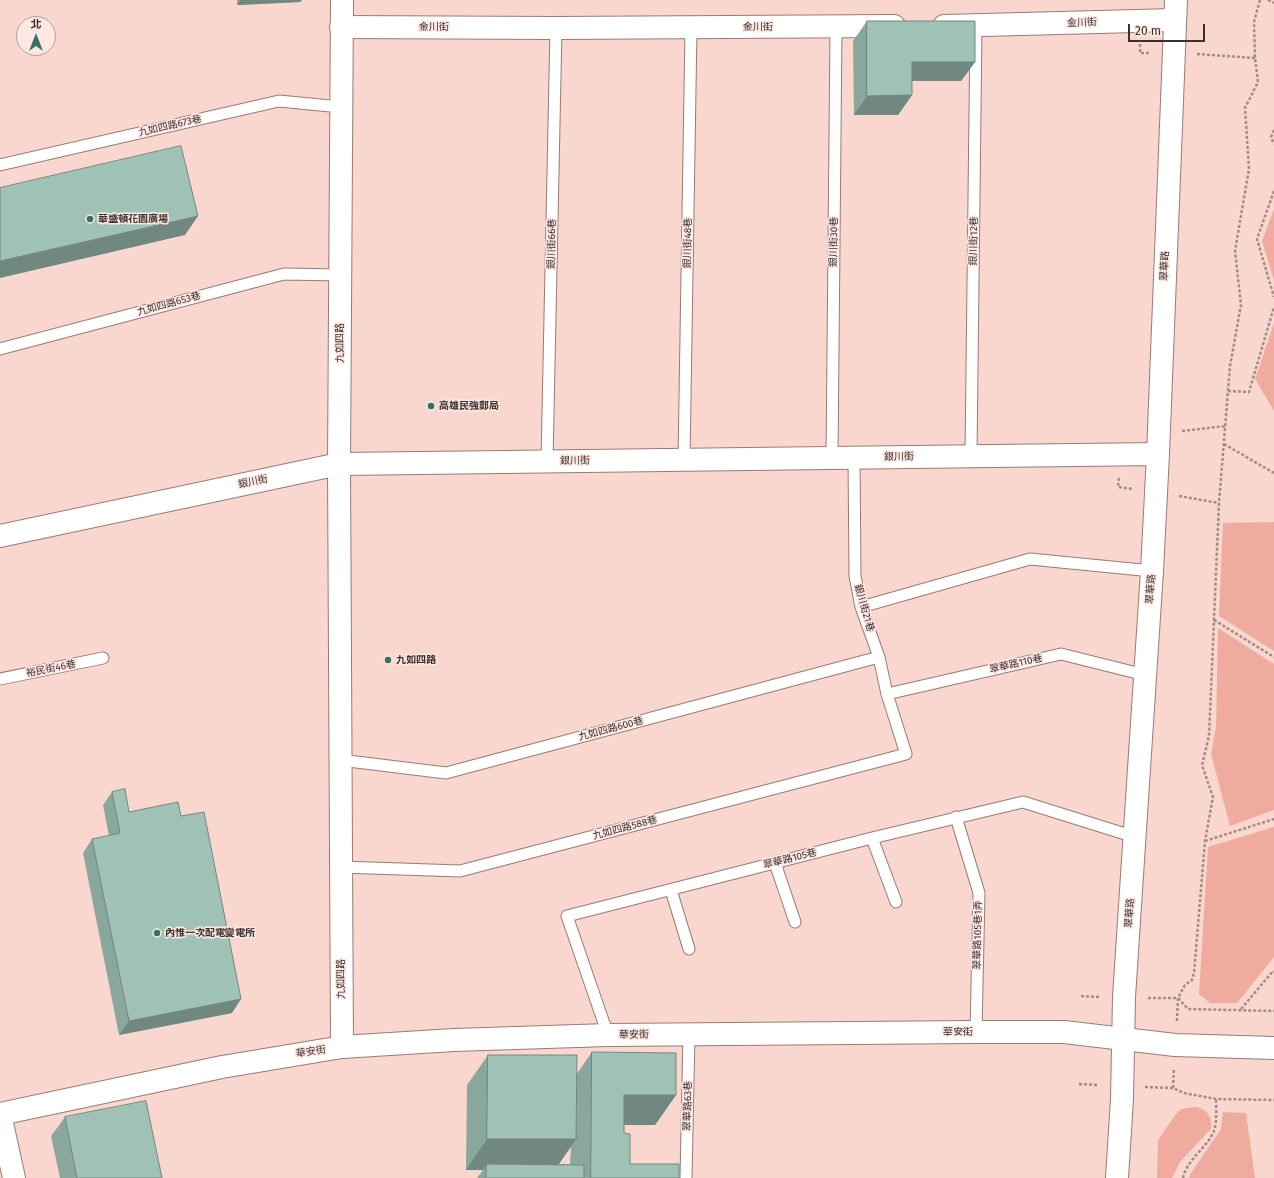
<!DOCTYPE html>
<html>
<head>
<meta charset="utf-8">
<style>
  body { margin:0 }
  #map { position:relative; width:1274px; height:1178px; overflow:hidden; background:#f9d7cf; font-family:"Fira Sans","Noto Sans TC",sans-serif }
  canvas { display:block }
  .north { position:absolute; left:16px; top:16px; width:40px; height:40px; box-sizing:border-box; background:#fde8e3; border:1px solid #b09e9a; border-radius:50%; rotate:0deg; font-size:11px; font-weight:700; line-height:16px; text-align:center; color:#3c2f2c }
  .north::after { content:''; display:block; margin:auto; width:14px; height:18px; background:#347361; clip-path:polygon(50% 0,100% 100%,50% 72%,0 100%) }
  .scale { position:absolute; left:1128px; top:24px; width:77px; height:18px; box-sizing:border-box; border:2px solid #3c2f2c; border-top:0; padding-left:5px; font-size:12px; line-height:14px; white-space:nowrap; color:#3c2f2c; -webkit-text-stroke:3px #fde8e3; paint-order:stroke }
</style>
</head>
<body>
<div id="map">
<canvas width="1274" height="1178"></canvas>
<div class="north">北</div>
<div class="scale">20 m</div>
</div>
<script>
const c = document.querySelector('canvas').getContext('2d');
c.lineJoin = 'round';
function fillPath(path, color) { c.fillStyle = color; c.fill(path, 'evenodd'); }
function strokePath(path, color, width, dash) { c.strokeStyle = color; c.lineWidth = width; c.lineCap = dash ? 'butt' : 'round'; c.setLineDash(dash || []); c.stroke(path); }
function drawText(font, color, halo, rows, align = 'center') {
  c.font = font + ' "Fira Sans","Noto Sans TC",sans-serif'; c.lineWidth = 3; c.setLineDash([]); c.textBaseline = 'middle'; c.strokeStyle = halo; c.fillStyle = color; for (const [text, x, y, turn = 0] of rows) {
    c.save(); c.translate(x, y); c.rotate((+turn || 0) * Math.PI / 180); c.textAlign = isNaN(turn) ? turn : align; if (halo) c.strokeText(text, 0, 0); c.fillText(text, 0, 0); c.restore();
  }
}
fillPath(new Path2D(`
  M1274,209V280L1262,241Z
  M1274,323V411L1255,379Z
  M1274,522V651L1219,616L1223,523Z
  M1218,628L1274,664V810L1230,826L1211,754L1216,727Z
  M1274,827V957L1237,1003H1210L1199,994L1208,847Z
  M1195,1107C1206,1108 1213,1117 1211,1129L1180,1162L1172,1178H1157L1158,1140L1176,1114L1181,1109Z
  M1223,1112L1246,1113L1255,1178H1189L1191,1173L1221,1129Z`), '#efac9e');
const service = new Path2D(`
  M0,165L279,101L341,107
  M0,349L284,274L340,275
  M971,456L976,26
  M832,458L836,27
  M684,459L691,28
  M547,461L556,28
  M861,607L1030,559L1152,571
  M0,679L103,658
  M887,694L1061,654L1145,675
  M340,760L446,773L879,657
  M956,817L979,893L976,1032
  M872,838L896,902
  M775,863L795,922
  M341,867L460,871L906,754L887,694L879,657L861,607L855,576L854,457
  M671,890L689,949
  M608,1035L567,916L872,838L1023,802L1135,837
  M686,1178L689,1034`);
const minor = new Path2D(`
  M944,26L1175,20
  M341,27L556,28L894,26
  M0,536L339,464L1158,454
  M0,1114L222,1067L342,1047L454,1040L608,1035L976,1032H1064L1175,1045L1274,1048
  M0,1114L14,1178`);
const tertiary = new Path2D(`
  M342,1047L339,464L342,0
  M1117,1178L1122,1099L1124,997L1152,571L1158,454L1176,0`);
strokePath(service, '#997a73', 13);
strokePath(minor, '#997a73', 24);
strokePath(tertiary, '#997a73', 24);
strokePath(new Path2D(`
  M1260,0L1254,22L1255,58L1258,82L1245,108L1249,169L1235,251L1241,305L1230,366L1219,503L1209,736L1202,765L1213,797L1205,841L1194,973L1192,980L1185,985L1178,998L1188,1009L1274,1011
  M1268,0L1274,3
  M1140,44V53H1150
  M1197,54L1255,58
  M1274,130L1271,137L1274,144
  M1274,191L1257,239L1274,297
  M1228,391L1249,392L1274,307
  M1182,431L1226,426
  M1224,444L1274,473
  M1119,478L1118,487L1133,489
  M1179,496L1219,503
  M1214,620L1274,657
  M1205,841L1274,819
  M1081,996L1099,997
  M1148,998H1178L1177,1021
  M1241,1009L1273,971L1274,972
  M1079,1084L1098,1085
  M1145,1087L1173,1088L1184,1093L1216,1099L1274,1100
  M1173,1088L1174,1068
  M1183,1178C1187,1159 1207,1148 1214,1131C1217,1122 1216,1108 1216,1099`), '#a48c86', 2.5, [3, 2]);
strokePath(service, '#fff', 11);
strokePath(minor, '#fff', 22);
strokePath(tertiary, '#fff', 22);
fillPath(new Path2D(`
  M237,0H302L300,2L237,5Z
  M867,21L975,62L961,81H912V95L898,115H854L853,41Z
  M112,792L129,812L181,816L232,1013L119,1035L83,853L92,839L109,836L103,805Z
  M592,1052L676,1095L655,1125H624V1133L630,1164L679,1178H477L483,1170H466L467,1085L488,1055L576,1075ZM571,1147L570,1165L558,1164Z
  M65,1117L162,1178H60L51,1136Z`), '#8aa79d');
fillPath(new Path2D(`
  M240,0H302L300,2L237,5Z
  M912,62H975L961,81H898Z
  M912,95L898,115H854L867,96Z
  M198,216L185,235L0,278V261Z
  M241,999L232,1013L119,1035L129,1021Z
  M624,1095H676L655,1125H603Z
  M487,1139H576L555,1170L487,1164L483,1170H466Z`), '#70887f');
const building = new Path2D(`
  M867,21H975V62H912V95L867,96Z
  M181,146L198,216L0,261V188Z
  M125,789L129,812L178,802L181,816L204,812L241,999L129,1021L92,839L120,833L112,792Z
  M592,1052L676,1053V1095H624V1133L630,1134V1164H679V1178H591Z
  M488,1055H577L576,1139H487Z
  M146,1101L162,1178H77L65,1117Z
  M487,1164L584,1165V1178H486Z`);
fillPath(building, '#a0c2b6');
strokePath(building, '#70887f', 1);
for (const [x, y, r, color] of [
  [90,219,4,"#347361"],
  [431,406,4,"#347361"],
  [388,660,4,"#347361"],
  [157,933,4,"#347361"]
]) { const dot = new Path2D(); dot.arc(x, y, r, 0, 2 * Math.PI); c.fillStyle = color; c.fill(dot); strokePath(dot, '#fde8e3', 1.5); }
drawText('10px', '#3c2f2c', '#fde8e3', [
  ["金川街",1082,23,-2],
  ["金川街",434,27],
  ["金川街",758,27],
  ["九如四路673巷",170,126,-13],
  ["銀川街12巷",974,241,-89],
  ["銀川街30巷",834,242,-89],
  ["銀川街48巷",688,243,-89],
  ["銀川街66巷",552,244,-89],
  ["翠華路",1165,266,-88],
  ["九如四路653巷",169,304,-15],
  ["九如四路",340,343,-90],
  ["銀川街",899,457,-1],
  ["銀川街",575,461,-1],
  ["銀川街",253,482,-12],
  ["翠華路",1151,589,-86],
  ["銀川街21巷",864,608,74],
  ["翠華路110巷",1016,664,-13],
  ["裕民街46巷",51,669,-11],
  ["九如四路600巷",611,729,-15],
  ["九如四路588巷",625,828,-15],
  ["翠華路105巷",790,859,-14],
  ["翠華路",1130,913,-86],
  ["翠華路105巷1弄",978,935,-89],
  ["九如四路",341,979,-90],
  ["華安街",958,1032],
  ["華安街",634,1035,-1],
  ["華安街",311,1052,-9],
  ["翠華路63巷",688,1106,-89]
]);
drawText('bold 10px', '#3c2f2c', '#fde8e3', [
  ["華盛頓花園廣場",98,219],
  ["高雄民強郵局",439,406],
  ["九如四路",396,660],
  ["內惟一次配電變電所",165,933]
], 'left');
</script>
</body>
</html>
